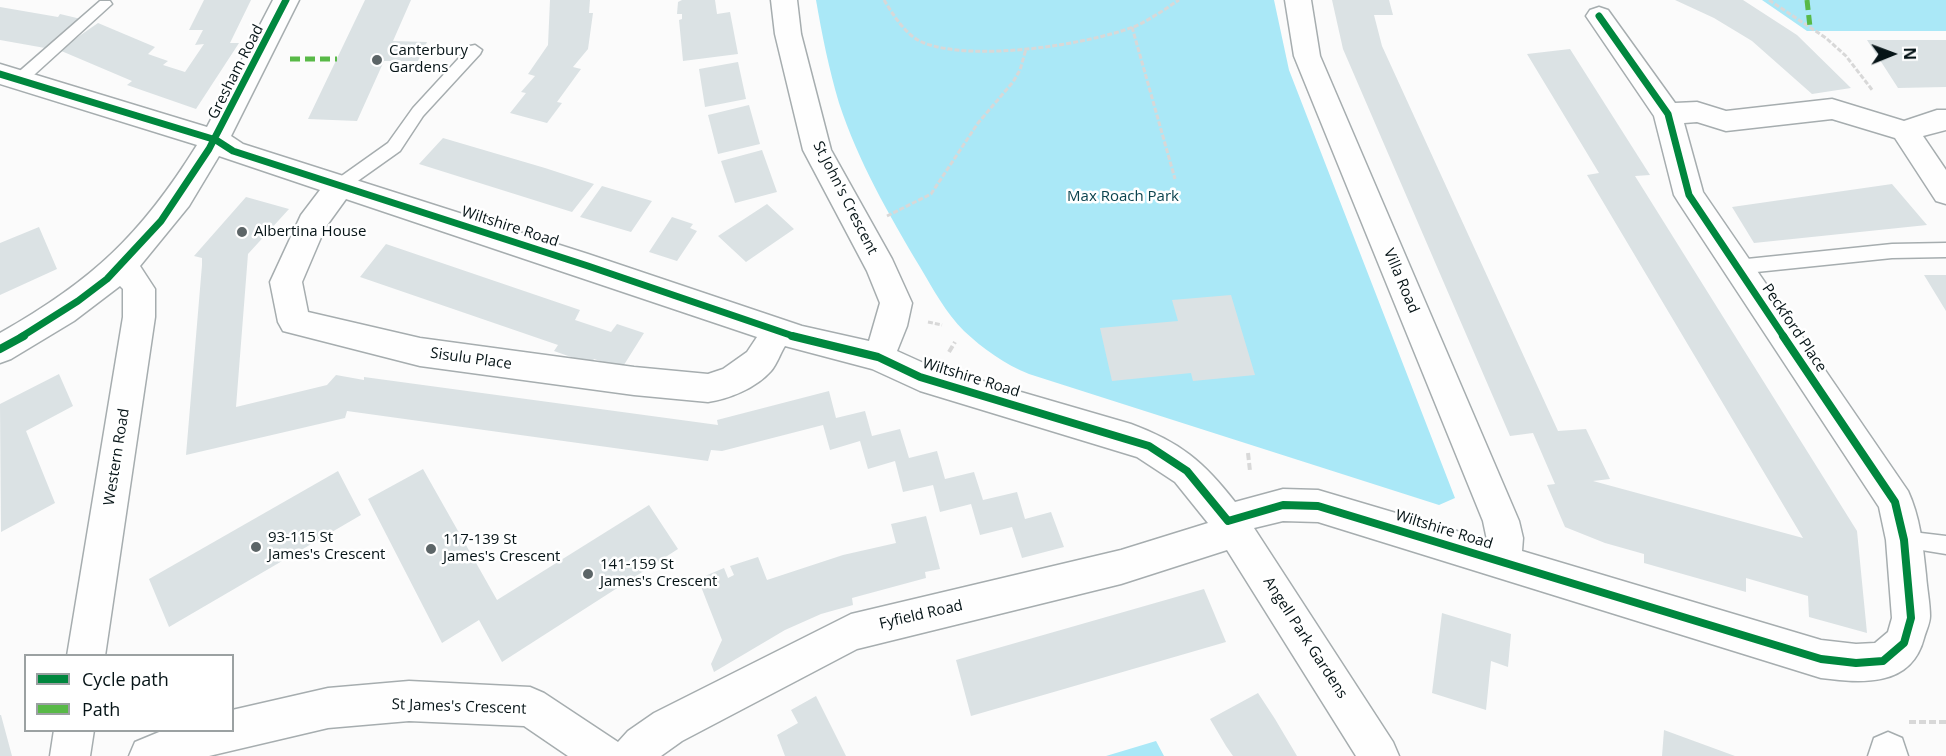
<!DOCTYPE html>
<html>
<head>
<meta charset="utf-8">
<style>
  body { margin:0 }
  #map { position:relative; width:1946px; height:756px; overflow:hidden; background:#fbfbfb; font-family:"Open Sans",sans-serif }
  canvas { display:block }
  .legend { position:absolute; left:24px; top:654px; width:210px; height:78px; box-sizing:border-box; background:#fff; border:2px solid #9ba1a2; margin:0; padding:8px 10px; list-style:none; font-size:18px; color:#061417 }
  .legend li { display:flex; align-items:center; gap:12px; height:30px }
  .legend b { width:30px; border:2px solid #9ba1a2 }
  .north { position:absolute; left:1862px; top:24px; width:60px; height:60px; -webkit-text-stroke:4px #fff; paint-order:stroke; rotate:89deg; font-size:16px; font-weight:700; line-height:24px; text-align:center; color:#061417 }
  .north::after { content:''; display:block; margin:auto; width:21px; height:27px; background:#061417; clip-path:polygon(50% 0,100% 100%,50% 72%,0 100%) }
</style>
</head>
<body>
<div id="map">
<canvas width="1946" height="756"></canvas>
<ul class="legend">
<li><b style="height:8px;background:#00873e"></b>Cycle path</li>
<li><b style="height:8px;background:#58b947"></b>Path</li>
</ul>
<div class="north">N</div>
</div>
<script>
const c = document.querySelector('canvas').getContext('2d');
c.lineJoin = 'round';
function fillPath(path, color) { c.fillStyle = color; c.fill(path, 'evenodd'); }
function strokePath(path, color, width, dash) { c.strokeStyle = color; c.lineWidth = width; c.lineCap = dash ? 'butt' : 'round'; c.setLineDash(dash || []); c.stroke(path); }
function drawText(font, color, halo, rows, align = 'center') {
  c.font = font + ' "Open Sans",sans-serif'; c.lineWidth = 5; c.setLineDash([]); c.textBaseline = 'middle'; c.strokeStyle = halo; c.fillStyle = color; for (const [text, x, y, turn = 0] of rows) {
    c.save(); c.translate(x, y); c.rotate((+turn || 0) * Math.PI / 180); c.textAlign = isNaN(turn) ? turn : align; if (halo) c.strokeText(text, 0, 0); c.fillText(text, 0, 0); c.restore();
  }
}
fillPath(new Path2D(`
  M816,0H1274L1289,70L1455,498L1439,505L1029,374C1006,365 982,348 964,331C946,313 933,289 920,267C889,215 858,161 839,103C829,69 822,35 816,0Z
  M1762,0H1946V31H1807Z
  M1156,741L1164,756H1106Z`), '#aae8f7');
fillPath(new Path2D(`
  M204,0H251L230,43H239L196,109L127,85L132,81L59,50L98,23L155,47L148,54L168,61L163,65L185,72L204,44L195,45L203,30H189Z
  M365,0H411L393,41L427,42L418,61H384L357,121L308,119Z
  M550,0H590L589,13H593L588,49L573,67L581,69L557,102L562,103L547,123L510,113L526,93L521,92L535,76L528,74L548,45Z
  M682,0H715L717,14L730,12L738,54L683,61L679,20L682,19V14H677L678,2Z
  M1332,0H1389L1393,15H1374L1382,46L1558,431L1586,429L1610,479L1593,481L1803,538L1587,175L1599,173L1527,54L1570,49L1650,175L1635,176L1857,531L1867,633L1809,617L1808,596L1746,578V592L1644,563V554L1605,543L1565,527L1547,485L1555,484L1533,433L1510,436L1343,49Z
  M1675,0H1743L1797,35L1851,88L1812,94L1752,41L1714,18Z
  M0,7L58,17L60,14L81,19L65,34L45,48L0,40Z
  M1867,40H1946V87L1898,88Z
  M738,62L746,99L705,107L699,69Z
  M749,105L760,144L718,154L708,115Z
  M443,138L545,168L594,184L572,212L419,164Z
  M762,150L777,192L735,203L721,161Z
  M1892,184L1927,225L1754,243L1732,207Z
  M602,186L652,201L631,232L580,217Z
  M246,197L289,209L248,254L236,407L327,385L336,375L364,380V377L718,425L717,420L829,391L836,418L865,411L872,436L900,429L909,458L937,451L945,479L974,472L983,500L1017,492L1025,519L1051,512L1064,547L1022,558L1012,527L980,535L971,504L940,512L933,485L903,492L895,461L868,469L860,441L830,450L823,425L722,451L711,450L708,461L347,411L345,418L186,455L202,265V258L194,256Z
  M767,204L794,229L746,262L718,236Z
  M672,217L693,224L690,228L697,231L677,261L649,252Z
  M39,227L57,269L0,295V243Z
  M386,244L580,310L575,320L611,332L617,324L644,333L622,368L594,359L591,364L554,351L558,345L360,277Z
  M1924,275H1946V311Z
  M1231,295L1255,375L1193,381L1191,373L1112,381L1100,328L1178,321L1172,300Z
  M59,374L73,406L26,431L55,503L1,532L0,404Z
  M423,469L497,600L649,505L678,549L502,662L479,620L442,643L368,499Z
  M338,471L361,515L169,627L149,579Z
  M926,516L940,569L925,572L926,578L852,598L853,605L821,614L785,630L714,672L711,664L722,640L698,579L724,568L728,578L734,575L730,566L758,557L767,580L843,555L896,543L891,524Z
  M1204,589L1226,642L971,716L956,660Z
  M1442,613L1511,634L1508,667L1491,661L1486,710L1432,693Z
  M1258,693L1275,719L1297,756H1233L1226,746L1210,719Z
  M816,696L846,756H785L777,735L798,723L791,710Z
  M0,715H1L12,756H0Z
  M1664,730L1735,756H1662Z`), '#dbe2e4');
const service = new Path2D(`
  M100,1H110L112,4L24,84H14L12,80L14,76Z
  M475,45L482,50L480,54L423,116L400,151L345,190H333L331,186L333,182L388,143L413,108L470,46Z
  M1946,243V257L1892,258L1737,274L1731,272L1729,267L1731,262L1737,260L1892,244Z
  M1904,531L1946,536V554L1897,546L1894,540L1897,534Z`);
const minor = new Path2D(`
  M273,0H299L231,136L243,144L588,254L802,326L869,341L880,303L867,271L803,150L775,34L771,0H797L801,34L831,150L892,259L912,303L907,326L897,351L928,365L1131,424C1180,442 1204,462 1235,502L1283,489L1318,490L1487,540L1483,521L1294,56L1285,0H1311L1320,56L1519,521L1523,538L1522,551L1821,640L1856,644L1875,643L1888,632L1892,618L1886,540L1879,507L1679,203L1674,195L1654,116L1586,16L1590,10L1599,7L1608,10L1675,103L1697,102L1726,111L1832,99L1904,121L1937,110H1946V130L1923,136L1946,170V204L1936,201L1895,138L1832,119L1726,131L1697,122L1684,123L1703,192L1908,491C1920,517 1923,546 1926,575C1927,589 1930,603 1930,616C1930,623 1926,631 1924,638C1911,688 1861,683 1821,678L1318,522L1283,521L1254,528L1393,742L1399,756H1356L1227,550L1121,584L857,649L682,741L661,756H568L524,726L409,721L328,728L209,756H129L135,742L164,730H232V710L328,688L409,681L530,687L544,693L618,742L628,731L654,713L851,614L1121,550L1208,523L1175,482L1137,457L920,391L872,369L785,346C780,354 777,364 771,371C756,388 729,399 708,402L634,395L420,366L283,331L278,322L270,282L301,215L320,190L219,156L189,206L140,266L155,289V317L105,656H67L123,317V289L120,286L74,321L11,359L0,363V333C92,281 141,235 197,145L0,84V64L207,127ZM346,199L757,337L747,352L723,369L708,374L634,367L420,338L308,312L302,282L325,228Z
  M54,730H94L90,756H50Z
  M1888,732L1902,738L1908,756H1868L1874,738Z`);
strokePath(service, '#a6adaf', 3);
strokePath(minor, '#a6adaf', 3);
strokePath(new Path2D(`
  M884,0C894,16 906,36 924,43C974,62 1087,45 1136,26C1151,19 1165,9 1179,0
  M1769,0L1826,38L1846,56L1873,91
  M1132,27L1175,179
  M887,216L931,194L978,123L1013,82L1020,70L1026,49
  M928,322L942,325`), '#d8d8d8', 3, [5, 2]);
strokePath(new Path2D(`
  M949,352L955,342
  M1248,453L1250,471
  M1909,722H1946`), '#d8d8d8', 4, [7, 3]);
fillPath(service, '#fefefe');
fillPath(minor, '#fefefe');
strokePath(new Path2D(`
  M1807,0L1810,27
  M290,59H337`), '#58b947', 5, [10, 5]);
strokePath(new Path2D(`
  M1599,16L1668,114L1689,195L1784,337
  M0,74L216,140L233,151L588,266L796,337
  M21,337L78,301L107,279L161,221L209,149L286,0`), '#00873e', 7);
strokePath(new Path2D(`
  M792,336L878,357L920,377L1149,446L1187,471L1228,521L1283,505L1318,506L1821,659L1856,663L1883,661L1904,643L1911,618L1904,540L1895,502L1783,336
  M0,349L24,336`), '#00873e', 8);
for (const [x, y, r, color] of [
  [377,60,6,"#5c6567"],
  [242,232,6,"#5c6567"],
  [256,547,6,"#5c6567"],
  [431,549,6,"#5c6567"],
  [588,574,6,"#5c6567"]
]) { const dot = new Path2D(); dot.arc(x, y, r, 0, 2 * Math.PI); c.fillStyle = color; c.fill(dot); strokePath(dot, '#fff', 2); }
drawText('15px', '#061417', '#fff', [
  ["Canterbury",389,51],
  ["Gardens",389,68],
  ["Albertina House",254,232],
  ["93-115 St",268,538],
  ["James's Crescent",268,555],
  ["117-139 St",443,540],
  ["James's Crescent",443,557],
  ["141-159 St",600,565],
  ["James's Crescent",600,582]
], 'left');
drawText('15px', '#061417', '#fff', [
  ["Gresham Road",236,72,-63],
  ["St John's Crescent",845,198,63],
  ["Wiltshire Road",510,227,18],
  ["Villa Road",1401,281,67],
  ["Peckford Place",1794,328,56],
  ["Sisulu Place",471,359,8],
  ["Wiltshire Road",971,378,17],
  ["Western Road",117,457,-81],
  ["Wiltshire Road",1444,530,17],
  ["Fyfield Road",921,615,-13],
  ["Angell Park Gardens",1305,638,57],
  ["St James's Crescent",459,707,2]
]);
drawText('15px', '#0b434e', '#fff', [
  ["Max Roach Park",1123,197]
]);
</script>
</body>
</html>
